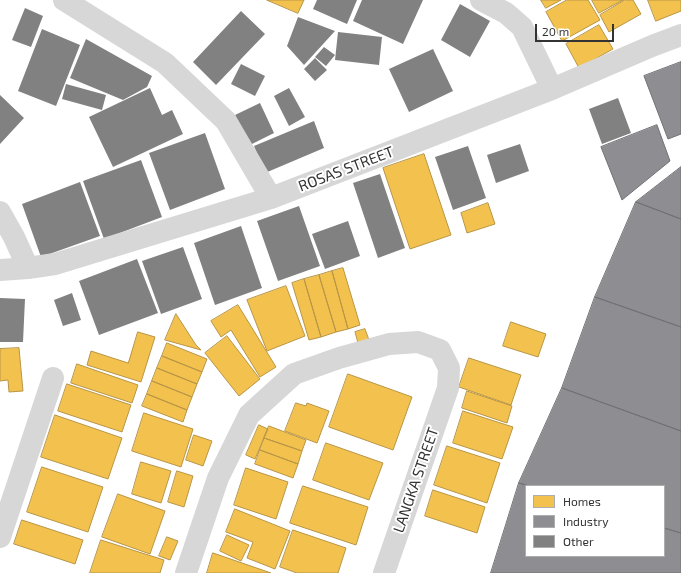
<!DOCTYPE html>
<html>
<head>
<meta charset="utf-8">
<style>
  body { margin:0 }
  #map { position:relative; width:681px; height:573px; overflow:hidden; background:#fff; font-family:"Exo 2",sans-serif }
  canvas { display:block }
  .legend { position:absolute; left:525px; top:485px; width:140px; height:72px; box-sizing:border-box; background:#fff; border:1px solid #adadad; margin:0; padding:5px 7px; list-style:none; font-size:12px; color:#333 }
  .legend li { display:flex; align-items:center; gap:8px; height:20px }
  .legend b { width:20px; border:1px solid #adadad }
  .scale { position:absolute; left:535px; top:24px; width:79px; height:18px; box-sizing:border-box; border:2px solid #333; border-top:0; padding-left:5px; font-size:12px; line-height:14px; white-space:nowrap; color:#333; -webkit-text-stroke:3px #fff; paint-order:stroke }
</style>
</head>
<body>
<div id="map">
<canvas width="681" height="573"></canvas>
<ul class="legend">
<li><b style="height:11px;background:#f2c14e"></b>Homes</li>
<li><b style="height:11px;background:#8d8d92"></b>Industry</li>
<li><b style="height:11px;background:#818181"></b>Other</li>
</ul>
<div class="scale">20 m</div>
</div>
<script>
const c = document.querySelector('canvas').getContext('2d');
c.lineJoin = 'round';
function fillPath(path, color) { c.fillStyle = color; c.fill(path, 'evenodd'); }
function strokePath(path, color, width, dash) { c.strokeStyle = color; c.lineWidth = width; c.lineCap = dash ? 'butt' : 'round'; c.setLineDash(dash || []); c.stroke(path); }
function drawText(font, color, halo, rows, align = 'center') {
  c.font = font + ' "Exo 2",sans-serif'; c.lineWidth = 4; c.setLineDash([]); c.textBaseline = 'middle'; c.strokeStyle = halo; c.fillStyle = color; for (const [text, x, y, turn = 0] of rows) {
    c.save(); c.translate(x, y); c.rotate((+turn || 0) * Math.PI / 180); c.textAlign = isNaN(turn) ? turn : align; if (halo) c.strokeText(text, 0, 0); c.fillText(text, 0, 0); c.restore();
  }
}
const homes = new Path2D(`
  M267,0H304L298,13Z
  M541,0H561L546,8Z
  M567,0H588L600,20L562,41L546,12Z
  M592,0H623L599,13Z
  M625,0H633L641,14L609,32L600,15Z
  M648,0H681V11L656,21Z
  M599,25L613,49L579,68L566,44Z
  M424,154L451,235L410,249L383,168Z
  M488,203L495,224L467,233L461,213Z
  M343,268L360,325L348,329L332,271Z
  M332,271L348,329L336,332L319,275Z
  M319,275L336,332L321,337L304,279Z
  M304,279L321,337L309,340L292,283Z
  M286,286L305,336L267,351L247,300Z
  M238,305L276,367L260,377L231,330L221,337L211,321Z
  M176,314L196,345L201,350L165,340Z
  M511,322L546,334L538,357L503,346Z
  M365,329L369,340L358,343L355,332Z
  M138,332L155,337L141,382L87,365L91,351L128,363Z
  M227,336L260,379L239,396L205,353Z
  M167,343L207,359L202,372L162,356Z
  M19,348L23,391L9,392L8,380L0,381V349Z
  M162,356L202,372L197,384L157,368Z
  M469,358L521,375L511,405L459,387Z
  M77,364L138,385L132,403L71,383Z
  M157,368L197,384L192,397L152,381Z
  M348,374L412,397L393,450L329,427Z
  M152,381L192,397L187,410L147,394Z
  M67,384L131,405L122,432L58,411Z
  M467,391L512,406L507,423L462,408Z
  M147,394L187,410L183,422L142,406Z
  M296,403L306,406L307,403L329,411L317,443L285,431Z
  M463,411L513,427L502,459L453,443Z
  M144,413L193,429L181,467L132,451Z
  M55,415L122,438L108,479L41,457Z
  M259,425L268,429L255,459L246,455Z
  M269,426L306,440L302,451L264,438Z
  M194,435L212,441L203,466L186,460Z
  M264,438L302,451L298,464L260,450Z
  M326,443L383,463L369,500L313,480Z
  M447,446L500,463L487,503L434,485Z
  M260,450L298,464L293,478L255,464Z
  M141,462L171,471L161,503L132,494Z
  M42,467L103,487L88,532L27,512Z
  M246,468L288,482L276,519L234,505Z
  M177,471L193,476L184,507L168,502Z
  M303,486L368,507L356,545L290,523Z
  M433,490L485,507L477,533L425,516Z
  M118,494L165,511L150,554L102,537Z
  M235,509L290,531L275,569L247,558L253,542L226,532Z
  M22,520L83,540L75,564L14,544Z
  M293,530L346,548L338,573H297L280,567Z
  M227,535L249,545L241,561L220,551Z
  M167,537L178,541L170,560L159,556Z
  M101,540L164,560L160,573H90Z
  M213,553L271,573H207Z`);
fillPath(homes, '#f2c14e');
strokePath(homes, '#b99646', 1);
const industry = new Path2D(`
  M681,62V134L668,139L644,76Z
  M657,125L670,161L622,200L601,147Z
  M681,167V219L636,202Z
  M636,202L681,219V327L595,297Z
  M595,297L681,327V431L562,388Z
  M562,388L681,431V533L664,528V486H529L519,483Z
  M519,483L529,486H526V556H664V528L681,533V573H491Z`);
fillPath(industry, '#8d8d92');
strokePath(industry, '#727276', 1);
fillPath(new Path2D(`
  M317,0H357L347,24L313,9Z
  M362,0H423L403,44L353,21Z
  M460,4L490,21L470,57L441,40Z
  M25,8L43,16L31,47L12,40Z
  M241,11L265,34L216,85L193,62Z
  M298,17L335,31L304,65L287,46Z
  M42,29L80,45L56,106L18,91Z
  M338,32L382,37L379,65L335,60Z
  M86,39L152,76L147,87L123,100L70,78Z
  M324,47L335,55L326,66L315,57Z
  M433,49L453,91L409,112L389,69Z
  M315,58L327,70L315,81L304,69Z
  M241,64L265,76L255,96L231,84Z
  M66,84L106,95L102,110L62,99Z
  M150,88L162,115L172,110L183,134L113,167L89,117Z
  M289,88L305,117L289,126L274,96Z
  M0,95L24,118L0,144Z
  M618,98L631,133L602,144L589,109Z
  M260,103L274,133L250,145L235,115Z
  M314,121L324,148L265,173L254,146Z
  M205,133L225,189L170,210L149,153Z
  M520,144L529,171L496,183L487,155Z
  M468,146L486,198L453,210L435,157Z
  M141,160L162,217L104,239L83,181Z
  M380,174L405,248L378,258L353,183Z
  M80,182L100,236L41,257L22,204Z
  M299,206L320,266L278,281L257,221Z
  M348,221L360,256L325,269L312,234Z
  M241,226L262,288L215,305L194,243Z
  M183,247L202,299L161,314L142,261Z
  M137,259L158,313L99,335L79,281Z
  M72,293L81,320L63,326L54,300Z
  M0,298L25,299L23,342H0Z`), '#818181');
strokePath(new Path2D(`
  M64,0L165,63L226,121L271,198
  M481,0L506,13L522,27L552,89
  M0,212L14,237L28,268
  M0,270L28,268L55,264L271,198L552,89L652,46L681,35
  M0,537L53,378
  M186,573L218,478L249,415L294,374L339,358L389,344L418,342L440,350L449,368L448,388L384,573`), '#d7d7d7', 22);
drawText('15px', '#333', '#fff', [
  ["ROSAS STREET",346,169,-21],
  ["LANGKA STREET",416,480,-71]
]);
</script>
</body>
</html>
